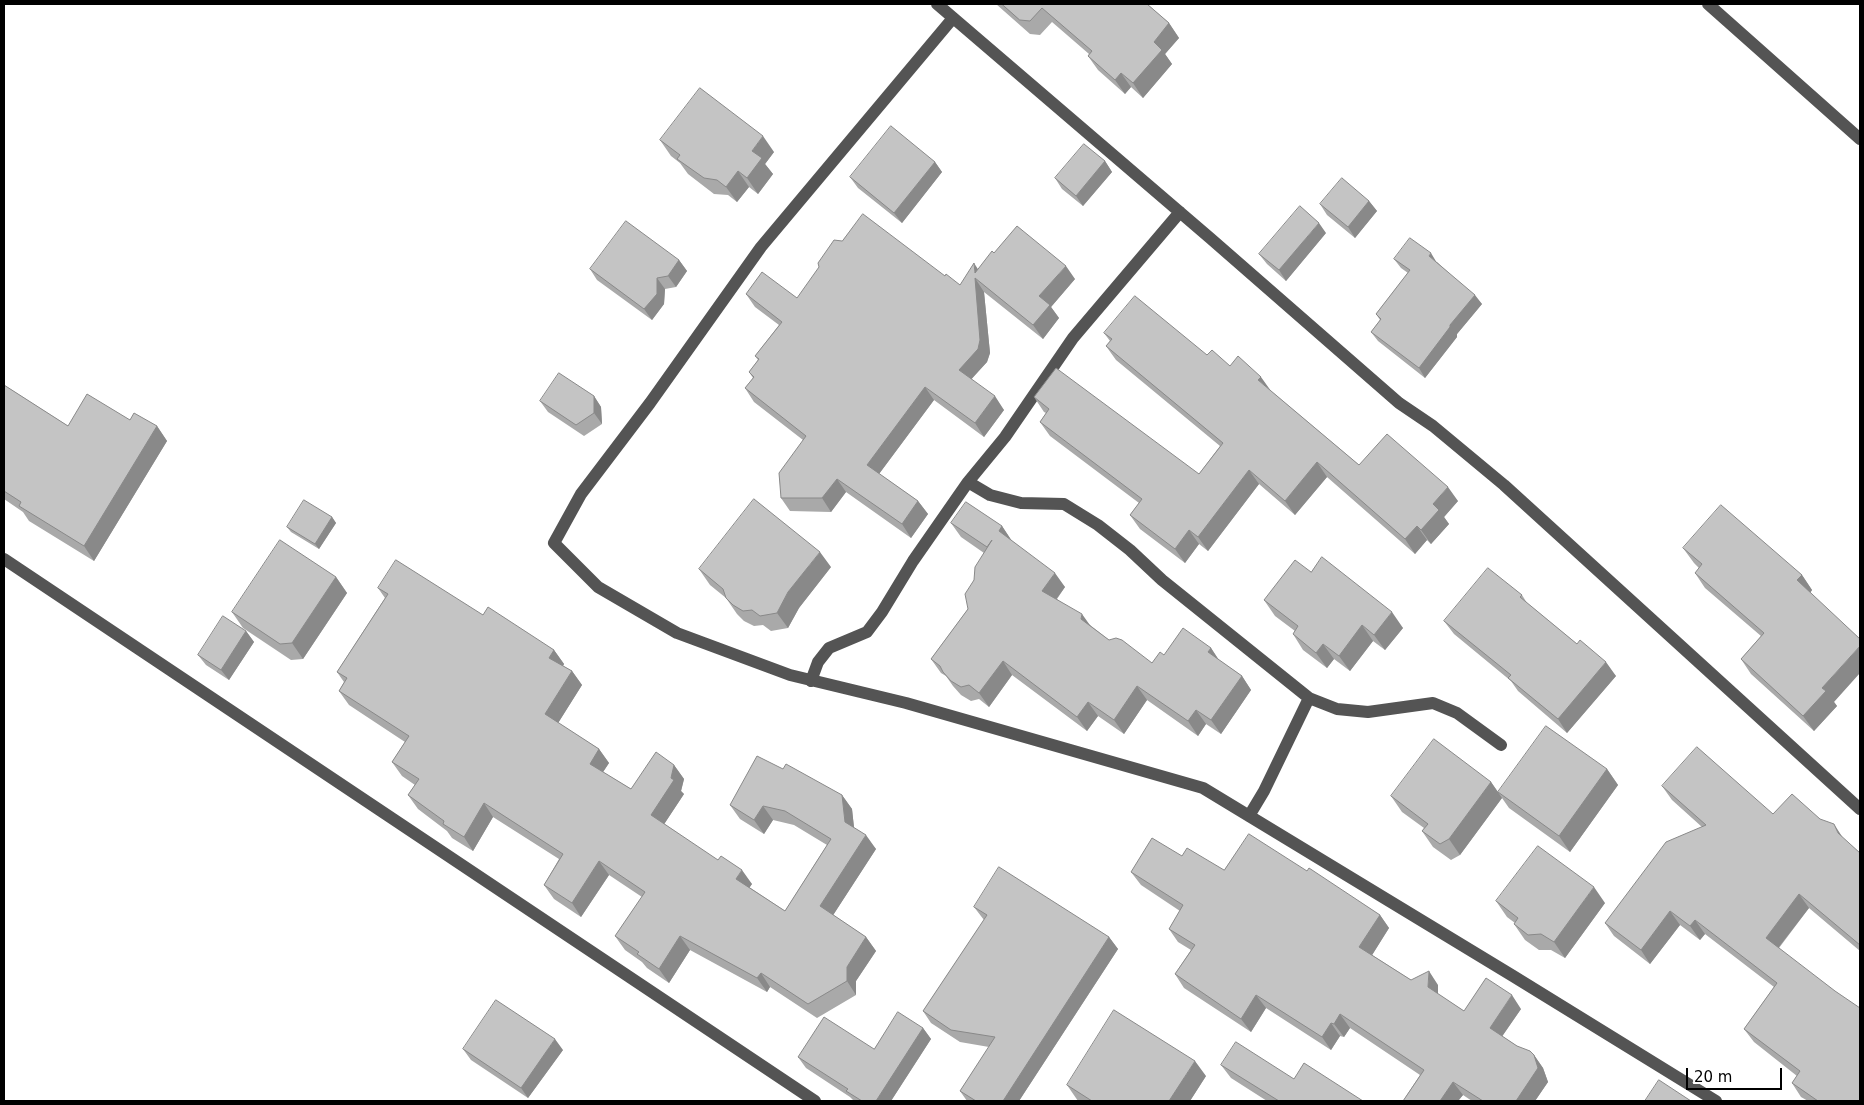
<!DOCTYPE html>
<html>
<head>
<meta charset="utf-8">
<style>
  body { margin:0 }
  #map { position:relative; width:1864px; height:1105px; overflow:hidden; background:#fff; font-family:"DejaVu Sans",sans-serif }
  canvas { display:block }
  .frame { position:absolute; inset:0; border:5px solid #000; pointer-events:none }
  .scale { position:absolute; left:1686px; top:1068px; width:96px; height:22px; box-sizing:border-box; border:2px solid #000; border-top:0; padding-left:6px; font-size:15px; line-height:18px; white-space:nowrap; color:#000; -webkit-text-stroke:4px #fff; paint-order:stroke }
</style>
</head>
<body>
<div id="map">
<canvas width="1864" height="1105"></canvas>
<div class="frame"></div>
<div class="scale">20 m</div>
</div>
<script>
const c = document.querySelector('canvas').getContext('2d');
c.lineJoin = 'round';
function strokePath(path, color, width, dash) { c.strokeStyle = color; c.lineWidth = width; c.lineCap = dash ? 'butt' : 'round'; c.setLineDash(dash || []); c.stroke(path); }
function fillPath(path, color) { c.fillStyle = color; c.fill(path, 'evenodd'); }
strokePath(new Path2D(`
  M937,4L1210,238L1399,403L1433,426L1504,485L1860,809
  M1708,4L1860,139
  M953,18L761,247L650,403L581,494L554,543L598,587L677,633L790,675L906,703L1203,788L1513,976L1716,1101
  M968,482L1005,437L1073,338L1180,212
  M4,559L815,1101
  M811,681L818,662L829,648L867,632L882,612L913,561L968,482L990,495L1021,503L1064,504L1098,525L1130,550L1162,580L1309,698L1264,791L1249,816
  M1309,698L1337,709L1368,712L1433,703L1457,713L1501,745`), '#545454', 12);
fillPath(new Path2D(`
  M996,4H1147L1169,23L1179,38L1165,54L1172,64L1143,98L1131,87L1125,94L1098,70L1088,56L1089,54L1052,22L1040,35L1030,34Z
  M660,140L774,152L765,164L773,174L758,194L749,187L737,202L728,195L714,194L688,174L680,163L671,156Z
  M1105,161L1112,172L1083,206L1062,189L1055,178Z
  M935,162L942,172L902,223L858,188L850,177Z
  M1369,201L1377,211L1355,238L1327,215L1320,204Z
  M1326,233L1286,281L1267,264L1259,254Z
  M994,253L1075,279L1051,307L1059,318L1043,339L984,292L990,353L987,362L971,379L1004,410L984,437L934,400L879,474L918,501L928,514L911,538L846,492L831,512L790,511L781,498L803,440L754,402L745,388L753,378L749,372L758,360L755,356L779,325L755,307L746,294L797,298L945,276L960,285L978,269Z
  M1394,259L1437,262L1482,304L1457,334V337L1425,378L1378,341L1371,332L1380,320L1376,314L1408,273L1401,268Z
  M679,260L687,271L676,287L665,289L664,304L652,320L597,280L590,269Z
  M1104,333L1207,355L1230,366L1271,391L1359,465L1458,501L1444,517L1449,524L1431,544L1427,540L1415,554L1327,477L1295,515L1259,484L1208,551L1199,544L1185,563L1140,529L1130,515L1139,503L1050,436L1040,422L1046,413L1044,412L1034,397L1199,474L1220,446L1116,360L1106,346L1110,341Z
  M4,385L68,426L130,420L157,426L167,441L94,561L29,521L23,512L4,499Z
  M594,396L601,407L602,424L584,436L548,412L540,401Z
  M332,517L336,523L319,549L291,532L287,527Z
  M951,523L1002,526L1011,540L1065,587L1057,599L1109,640L1152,663L1164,655L1211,648L1219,660L1242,676L1251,690L1221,734L1206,724L1198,736L1147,700L1124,734L1098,716L1087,731L1012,675L989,707L979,699L971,701L961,695L953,686L946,676L941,673L931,659L968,609L974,580L984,553L961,537Z
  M1683,548L1802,575L1812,590L1810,593L1834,702L1837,706L1814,731L1751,674L1741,659L1761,636L1705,588L1695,573L1699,568L1694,563Z
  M831,567L799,608L788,628L771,631L763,625L754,626L744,621L737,614L726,598L710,585L699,569Z
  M1311,572L1403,628L1385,650L1373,641L1350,671L1334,659L1327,668L1303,650L1293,634L1295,631L1275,616L1264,600Z
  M336,577L347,593L303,659L291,660L243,628L232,612Z
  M378,588L483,615L554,650L564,664L563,666L572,671L582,685L558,723L599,749L609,763L603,772L631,789L674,765L684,779L681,791L684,794L664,824L752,884L749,887L785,911L827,845L794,825L773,820L764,834L740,819L730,805L783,769L842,795L852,809L854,828L876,849L833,915L866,937L876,951L856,981V995L817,1018L770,987L767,992L690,950L669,983L647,968L642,962L625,950L615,936L642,897L609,875L581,917L554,899L544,885L559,859L493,817L473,851L452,838L447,831L418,809L408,795L415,785L402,776L392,762L405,742L349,705L339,691L344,682L337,672L385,598Z
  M1522,595L1527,603L1616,676L1567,733L1518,691L1511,681L1454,634L1444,621Z
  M246,631L254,642L229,680L206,665L198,655Z
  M1607,769L1618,785L1570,852L1509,808L1502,798L1460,855L1451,860L1433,847L1422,831L1424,828L1402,812L1391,796L1491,782L1498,792Z
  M1662,786L1773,814L1820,819L1860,853V951L1809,908L1779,948L1860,1101H1808L1801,1097L1792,1083L1797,1076L1754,1042L1744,1029L1774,987L1705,934L1700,940L1680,925L1650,964L1614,936L1605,923L1702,827L1672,800Z
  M1182,856L1224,870L1307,871L1380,915L1389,928L1372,955L1411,980L1438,985V994L1464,1011L1521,1009L1502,1036L1517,1046L1534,1055L1543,1068L1548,1082L1535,1101H1472L1463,1095L1458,1101H1403L1420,1075L1350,1028L1344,1037L1340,1036L1331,1050L1266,1008L1251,1032L1184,988L1175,974L1191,950L1178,942L1169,929L1180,911L1141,885L1131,872Z
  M1496,901L1605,903L1565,958L1551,950H1539L1525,940L1514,924L1515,923L1507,917Z
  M974,907L1109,937L1118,949L1019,1101H967L960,1091L989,1047L960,1042L931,1023L923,1011L984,920Z
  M923,1028L931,1039L891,1101H854L850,1097L806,1068L798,1057L874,1049Z
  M463,1049L563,1050L528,1098L471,1060Z
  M1221,1065L1294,1079L1363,1101H1267L1231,1078Z
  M1206,1076L1190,1101H1078L1067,1085Z`), '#a9a9a9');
fillPath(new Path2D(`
  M1169,23L1179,38L1165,54L1172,64L1143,98L1133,83L1154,42Z
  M1121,73L1131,87L1125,94L1115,80Z
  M763,136L774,152L765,164L773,174L758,194L747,178L752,151Z
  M1105,161L1112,172L1083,206L1076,196Z
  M935,162L942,172L902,223L894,213Z
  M738,171L749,187L737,202L726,187Z
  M1369,201L1377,211L1355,238L1348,227Z
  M1319,223L1326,233L1286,281L1279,270Z
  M1431,253L1437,263L1429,256Z
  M679,260L687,271L676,287L668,276Z
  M974,263L983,277L975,273Z
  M1066,266L1075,279L1051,307L1059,318L1043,339L1033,325L1039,296Z
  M657,278L665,289L664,304L652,320L644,309Z
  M975,278L984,292L990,353L987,362L968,383L959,370Z
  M1475,295L1482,304L1457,334V337L1425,378L1419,368L1450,325Z
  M1261,377L1271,391L1258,380Z
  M925,387L934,400L876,478L867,465Z
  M594,396L601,407L602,424L594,413Z
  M995,396L1004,410L984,437L975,423Z
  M157,426L167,441L94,561L84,546Z
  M1317,462L1327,477L1295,515L1285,501Z
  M1249,470L1259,484L1208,551L1198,537Z
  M837,479L846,492L831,512L822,498Z
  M1448,487L1458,501L1444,517L1449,524L1431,544L1421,530L1433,504Z
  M918,501L928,514L911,538L902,524Z
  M332,517L336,523L319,549L315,544Z
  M1002,526L1012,541L999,531Z
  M1417,526L1427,540L1415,554L1405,539Z
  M1189,530L1199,544L1185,563L1175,549Z
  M820,552L831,567L799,608L788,628L777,613L788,592Z
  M1055,573L1065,587L1052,605L1042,591Z
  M1802,575L1812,590L1808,596L1797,580Z
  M336,577L347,593L303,659L292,643Z
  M1392,612L1403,628L1385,650L1374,635Z
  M1082,614L1092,628L1081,619Z
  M1362,625L1373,641L1350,671L1339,656Z
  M246,631L254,642L229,680L221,670Z
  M1323,644L1334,659L1327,668L1316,653Z
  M1860,646V673L1834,702L1837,706L1814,731L1803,716L1822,688Z
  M1211,648L1220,662L1208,652Z
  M554,650L564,664L559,672L549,658Z
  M1003,661L1012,675L989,707L979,693Z
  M1606,662L1616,676L1567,733L1558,719Z
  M572,671L582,685L555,728L545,714Z
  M1242,676L1251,690L1221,734L1211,720Z
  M1137,686L1147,700L1124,734L1114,720Z
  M1088,702L1098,716L1087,731L1077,717Z
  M1196,710L1206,724L1198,736L1188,721Z
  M599,749L609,763L599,778L590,764Z
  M674,765L684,779L681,791L684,794L661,829L651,815L671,778Z
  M1607,769L1618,785L1570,852L1559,836Z
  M1491,782L1502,798L1460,855L1449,839Z
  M842,795L852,809L855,836L845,822Z
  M484,803L493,817L473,851L464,837Z
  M763,806L773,820L764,834L754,820Z
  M1834,824L1843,838L1838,833Z
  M866,835L876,849L830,920L820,906Z
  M599,861L609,875L581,917L572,903Z
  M742,870L752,884L746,893L736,879Z
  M1594,887L1605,903L1565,958L1554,942Z
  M1799,894L1809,908L1775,952L1766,938Z
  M1670,911L1680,925L1650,964L1641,950Z
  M1380,915L1389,928L1369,960L1359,947Z
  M1695,920L1705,934L1700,940L1690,926Z
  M680,936L690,950L669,983L659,969Z
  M866,937L876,951L856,981V995L847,981V967Z
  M1109,937L1118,949L1019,1101H1003Z
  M1429,971L1438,985V1000L1428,987Z
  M761,973L770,987L767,992L757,978Z
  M1256,995L1266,1008L1251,1032L1241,1019Z
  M1512,995L1521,1009L1499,1041L1490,1028Z
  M1340,1014L1350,1028L1344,1037L1334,1024Z
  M1331,1023L1340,1036L1331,1050L1322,1037Z
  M923,1028L931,1039L891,1101H876Z
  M555,1039L563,1050L528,1098L521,1088Z
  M1534,1055L1543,1068L1548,1082L1535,1101H1516Z
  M1195,1061L1206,1076L1190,1101H1169Z
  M1453,1082L1463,1095L1458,1101H1440Z`), '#898989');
const building = new Path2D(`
  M1002,4H1147L1169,23L1154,42L1162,50L1133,83L1121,73L1115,80L1088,56L1092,51L1042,8L1030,21L1020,20Z
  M700,88L763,136L752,151L762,158L747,178L738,171L726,187L717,180L704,178L677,159L680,155L660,140Z
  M891,126L935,162L894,213L850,177Z
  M1084,144L1105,161L1076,196L1055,178Z
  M1342,178L1369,201L1348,227L1320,204Z
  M1300,206L1319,223L1279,270L1259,254Z
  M863,214L945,276L946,274L960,285L974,263L975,273L992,251L994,253L1017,226L1066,266L1039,296L1050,305L1033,325L975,278L980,340L978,349L959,370L995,396L975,423L925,387L867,465L918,501L902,524L837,479L822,498H781L779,473L806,436L745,388L754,377L749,372L759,359L755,356L782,322L746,294L762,272L797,298L819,267L818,263L834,240L842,241Z
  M626,221L679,260L668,276L657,278V294L644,309L590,269Z
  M1410,238L1431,253L1429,256L1475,295L1450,325V327L1419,368L1371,332L1381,319L1376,314L1410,270L1394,259Z
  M1135,296L1207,355L1212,350L1230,366L1238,356L1261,377L1258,380L1359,465L1387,434L1448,487L1433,504L1439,510L1421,530L1417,526L1405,539L1317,462L1285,501L1249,470L1198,537L1189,530L1175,549L1130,515L1142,499L1040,422L1049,409L1034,397L1056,368L1199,474L1223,443L1106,346L1112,339L1104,333Z
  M559,373L594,396V413L576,425L540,401Z
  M4,385L68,426L87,394L130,420L134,413L157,426L84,546L19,506L21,502L4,491Z
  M754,499L820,552L788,592L777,613L760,616L752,610L743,611L733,605L726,598L723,589L699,569Z
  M304,500L332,517L315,544L287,527Z
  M966,502L1002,526L999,531L1055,573L1042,591L1082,614L1081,619L1109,640L1116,638L1122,640L1152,663L1160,652L1164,655L1183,628L1211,648L1208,652L1242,676L1211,720L1196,710L1188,721L1137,686L1114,720L1088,702L1077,717L1003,661L979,693L969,685L961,687L951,681L943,672L940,666L931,659L968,609L965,594L974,580L975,567L992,540L987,547L951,523Z
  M1721,505L1802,575L1797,580L1860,639V646L1822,688L1826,691L1803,716L1741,659L1764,633L1695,573L1702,564L1683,548Z
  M280,540L336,577L292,643L280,644L232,612Z
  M1322,557L1392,612L1374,635L1362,625L1339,656L1323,644L1316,653L1293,634L1298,626L1264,600L1295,560L1311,572Z
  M396,560L483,615L488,607L554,650L549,658L572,671L545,714L599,749L590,764L631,789L656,752L674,765L671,778L674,780L651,815L718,860L721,856L742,870L736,879L785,911L831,839L785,811L763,806L754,820L730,805L757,756L783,769L786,764L842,795L845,822L866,835L820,906L866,937L847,967V981L808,1004L761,973L757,978L680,936L659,969L637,954L639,952L615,936L645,892L599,861L572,903L544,885L563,854L484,803L464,837L443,824L444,821L408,795L419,779L392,762L409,736L339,691L347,678L337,672L388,594L378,588Z
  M1488,568L1522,595L1520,597L1577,644L1580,640L1606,662L1558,719L1508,678L1511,675L1444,621Z
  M223,616L246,631L221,670L198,655Z
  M1546,726L1607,769L1559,836L1498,792Z
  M1434,739L1491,782L1449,839L1440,844L1422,831L1428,824L1391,796Z
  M1697,747L1773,814L1792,794L1820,819L1834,824L1838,833L1860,853V945L1799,894L1766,938L1835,991L1860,1008V1101H1818L1792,1083L1800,1071L1744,1029L1777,983L1695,920L1690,926L1670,911L1641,950L1605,923L1666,842L1706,825L1662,786Z
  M1249,834L1307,871L1309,868L1380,915L1359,947L1411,980L1429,971L1428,987L1464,1011L1486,978L1512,995L1490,1028L1517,1046L1530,1051L1534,1055L1538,1068L1516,1101H1483L1453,1082L1440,1101H1403L1424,1070L1340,1014L1334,1024L1331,1023L1322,1037L1256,995L1241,1019L1175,974L1195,945L1169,929L1183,905L1131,872L1152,838L1182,856L1187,848L1224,870Z
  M1538,846L1594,887L1554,942L1541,934L1528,935L1514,924L1518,918L1496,901Z
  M999,867L1109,937L1003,1101H976L960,1091L995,1037L951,1030L923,1011L987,915L974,907Z
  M496,1000L555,1039L521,1088L463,1049Z
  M1114,1010L1195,1061L1169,1101H1092L1067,1085Z
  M898,1012L923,1028L876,1101H862L846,1091L848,1089L798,1057L824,1017L874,1049Z
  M1236,1042L1294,1079L1304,1063L1363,1101H1279L1221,1065Z
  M1659,1080L1691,1101H1645Z`);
fillPath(building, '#c4c4c4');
strokePath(building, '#898989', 1);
</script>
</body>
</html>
